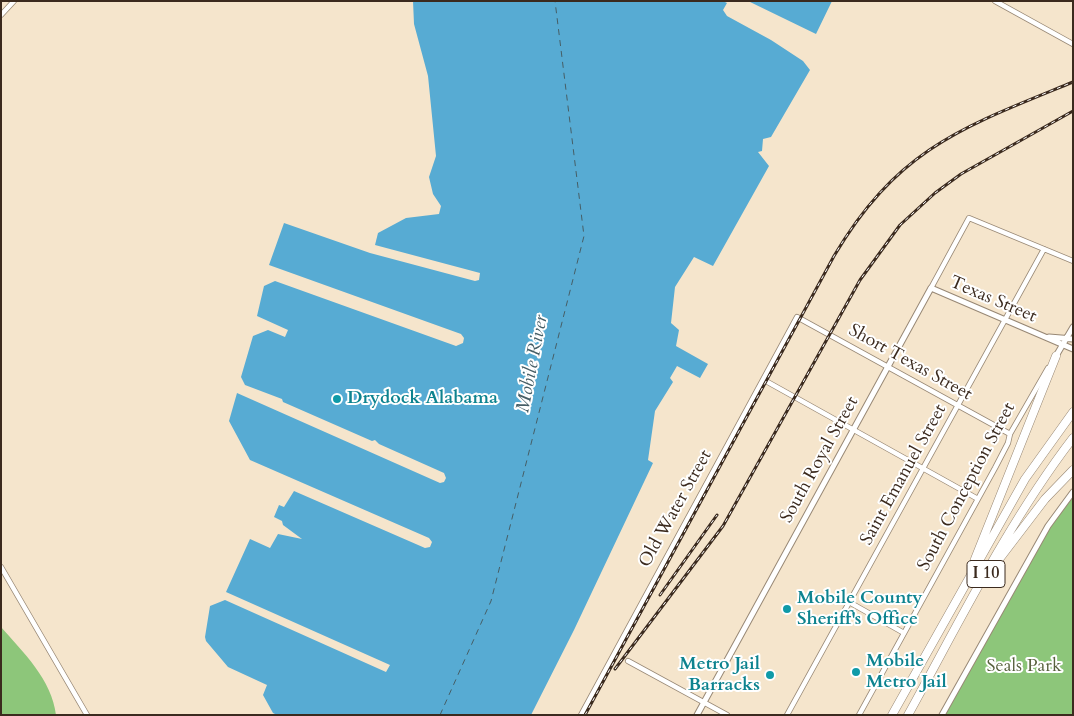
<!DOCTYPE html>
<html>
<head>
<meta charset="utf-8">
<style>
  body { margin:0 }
  #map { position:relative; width:1074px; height:716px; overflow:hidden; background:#f5e5cc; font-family:Cardo,serif }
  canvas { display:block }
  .frame { position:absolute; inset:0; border:2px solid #3b2a1e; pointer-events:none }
</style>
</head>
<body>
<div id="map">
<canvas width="1074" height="716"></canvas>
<div class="frame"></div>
</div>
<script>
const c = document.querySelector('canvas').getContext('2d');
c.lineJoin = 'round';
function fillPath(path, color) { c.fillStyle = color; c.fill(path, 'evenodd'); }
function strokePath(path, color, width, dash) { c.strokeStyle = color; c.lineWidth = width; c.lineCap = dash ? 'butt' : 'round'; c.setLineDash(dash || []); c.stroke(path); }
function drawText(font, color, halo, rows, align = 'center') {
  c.font = font + ' Cardo,serif'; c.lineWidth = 4; c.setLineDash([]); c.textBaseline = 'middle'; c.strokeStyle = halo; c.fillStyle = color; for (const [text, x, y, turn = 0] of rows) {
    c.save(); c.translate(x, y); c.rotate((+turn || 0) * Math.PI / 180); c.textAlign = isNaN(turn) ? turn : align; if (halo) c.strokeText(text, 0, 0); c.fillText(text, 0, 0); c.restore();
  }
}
fillPath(new Path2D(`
  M1073,492V715H942L1048,526Z
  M1,627C23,652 52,680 56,715H1Z`), '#8dc67a');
fillPath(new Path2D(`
  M413,1H723L727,3L723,10L727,16L771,40L803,61L810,70L771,137L763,139L762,151L758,152L769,166L713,266L694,257L675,287L671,323L679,330L676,346L708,364L700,378L677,366L670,378L673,382L655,411L648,460L653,463L574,630L531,715H277L273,713L263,695L267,685L228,667L206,641L205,637L210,606L225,600L386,672L390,665L226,592L250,539L270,548L278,534L302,539L283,525L282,521L274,517L279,505L284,507L294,491L425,548L430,547L432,542L429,538L250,460L229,421L237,393L440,483L444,482L446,478L444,473L379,444L375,440L372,441L283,402L282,399L245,385L241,377L253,336L268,330L285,337L288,330L257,316L264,286L275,281L456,346L463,343L464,338L461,334L269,265L284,223L370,253L475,281L479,280L480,273L375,245L378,233L406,218L439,214L441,206L433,194L429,177L436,156L428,76L414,24Z
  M748,1H832L816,34Z`), '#57abd3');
strokePath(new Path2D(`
  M440,715L491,601L584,236L555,1`), '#465e66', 1, [6, 5]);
const minor = new Path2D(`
  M995,1L1073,44
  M1,15L14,1
  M931,288L969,218L1073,261
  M764,380L978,499
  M1,567L87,715
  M849,602L904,633
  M628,661L727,715
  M581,715L797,317L1010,434
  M787,715L1044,249
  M859,715L995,468L1008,443L1010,434L1048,368`);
const tertiary = new Path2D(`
  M1049,337L1073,339
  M1056,356L1073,327
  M697,715L931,288L1073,349
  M942,715L1048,526L1073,492`);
const motorway = new Path2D(`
  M1000,558L1045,499L1073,470
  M975,559L1056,356
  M892,715L1025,479L1073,412
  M908,715C960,621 1008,523 1073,438`);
strokePath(minor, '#988875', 6);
strokePath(tertiary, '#988875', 7);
strokePath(motorway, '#988875', 9);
strokePath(minor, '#fff', 4.5);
strokePath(tertiary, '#fff', 5);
strokePath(motorway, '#fff', 8);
const rail = new Path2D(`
  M660,595L717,515
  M615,669L723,526L860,280L900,225L935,193L961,174L1073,111
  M585,715L834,256C898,148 963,127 1073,82`);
strokePath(rail, '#3b2a1e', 3);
strokePath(rail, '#fff', 1, [4]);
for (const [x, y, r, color] of [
  [337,399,5,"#0f9aa8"],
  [787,609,5,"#0f9aa8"],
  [856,672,5,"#0f9aa8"],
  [770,675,5,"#0f9aa8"]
]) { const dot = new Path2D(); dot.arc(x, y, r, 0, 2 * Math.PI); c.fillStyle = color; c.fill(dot); strokePath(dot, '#fff', 2); }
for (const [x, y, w] of [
  [986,574,38]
]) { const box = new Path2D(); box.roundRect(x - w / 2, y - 13.5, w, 27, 4); c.fillStyle = '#fff'; c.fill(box); strokePath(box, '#3b2a1e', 1); }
drawText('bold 16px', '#3b2a1e', null, [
  ["I 10",986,574]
]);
drawText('18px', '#3b2a1e', '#fff', [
  ["Texas Street",993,300,23],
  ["Short Texas Street",910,363,29],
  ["South Royal Street",820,460,-61],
  ["Saint Emanuel Street",904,475,-61],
  ["South Conception Street",967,487,-62],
  ["Old Water Street",676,509,-61]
]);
drawText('bold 18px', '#0d838f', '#fff', [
  ["Drydock Alabama",347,399],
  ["Mobile County",797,599],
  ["Sheriff's Office",797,620],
  ["Mobile",866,662],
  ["Metro Jail",866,683],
  ["Metro Jail",760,665,"right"],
  ["Barracks",760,686,"right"]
], 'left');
drawText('18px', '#58613e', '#fff', [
  ["Seals Park",1024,667]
]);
drawText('italic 19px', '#465e66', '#fff', [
  ["Mobile River",533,364,-79]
]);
</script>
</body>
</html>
